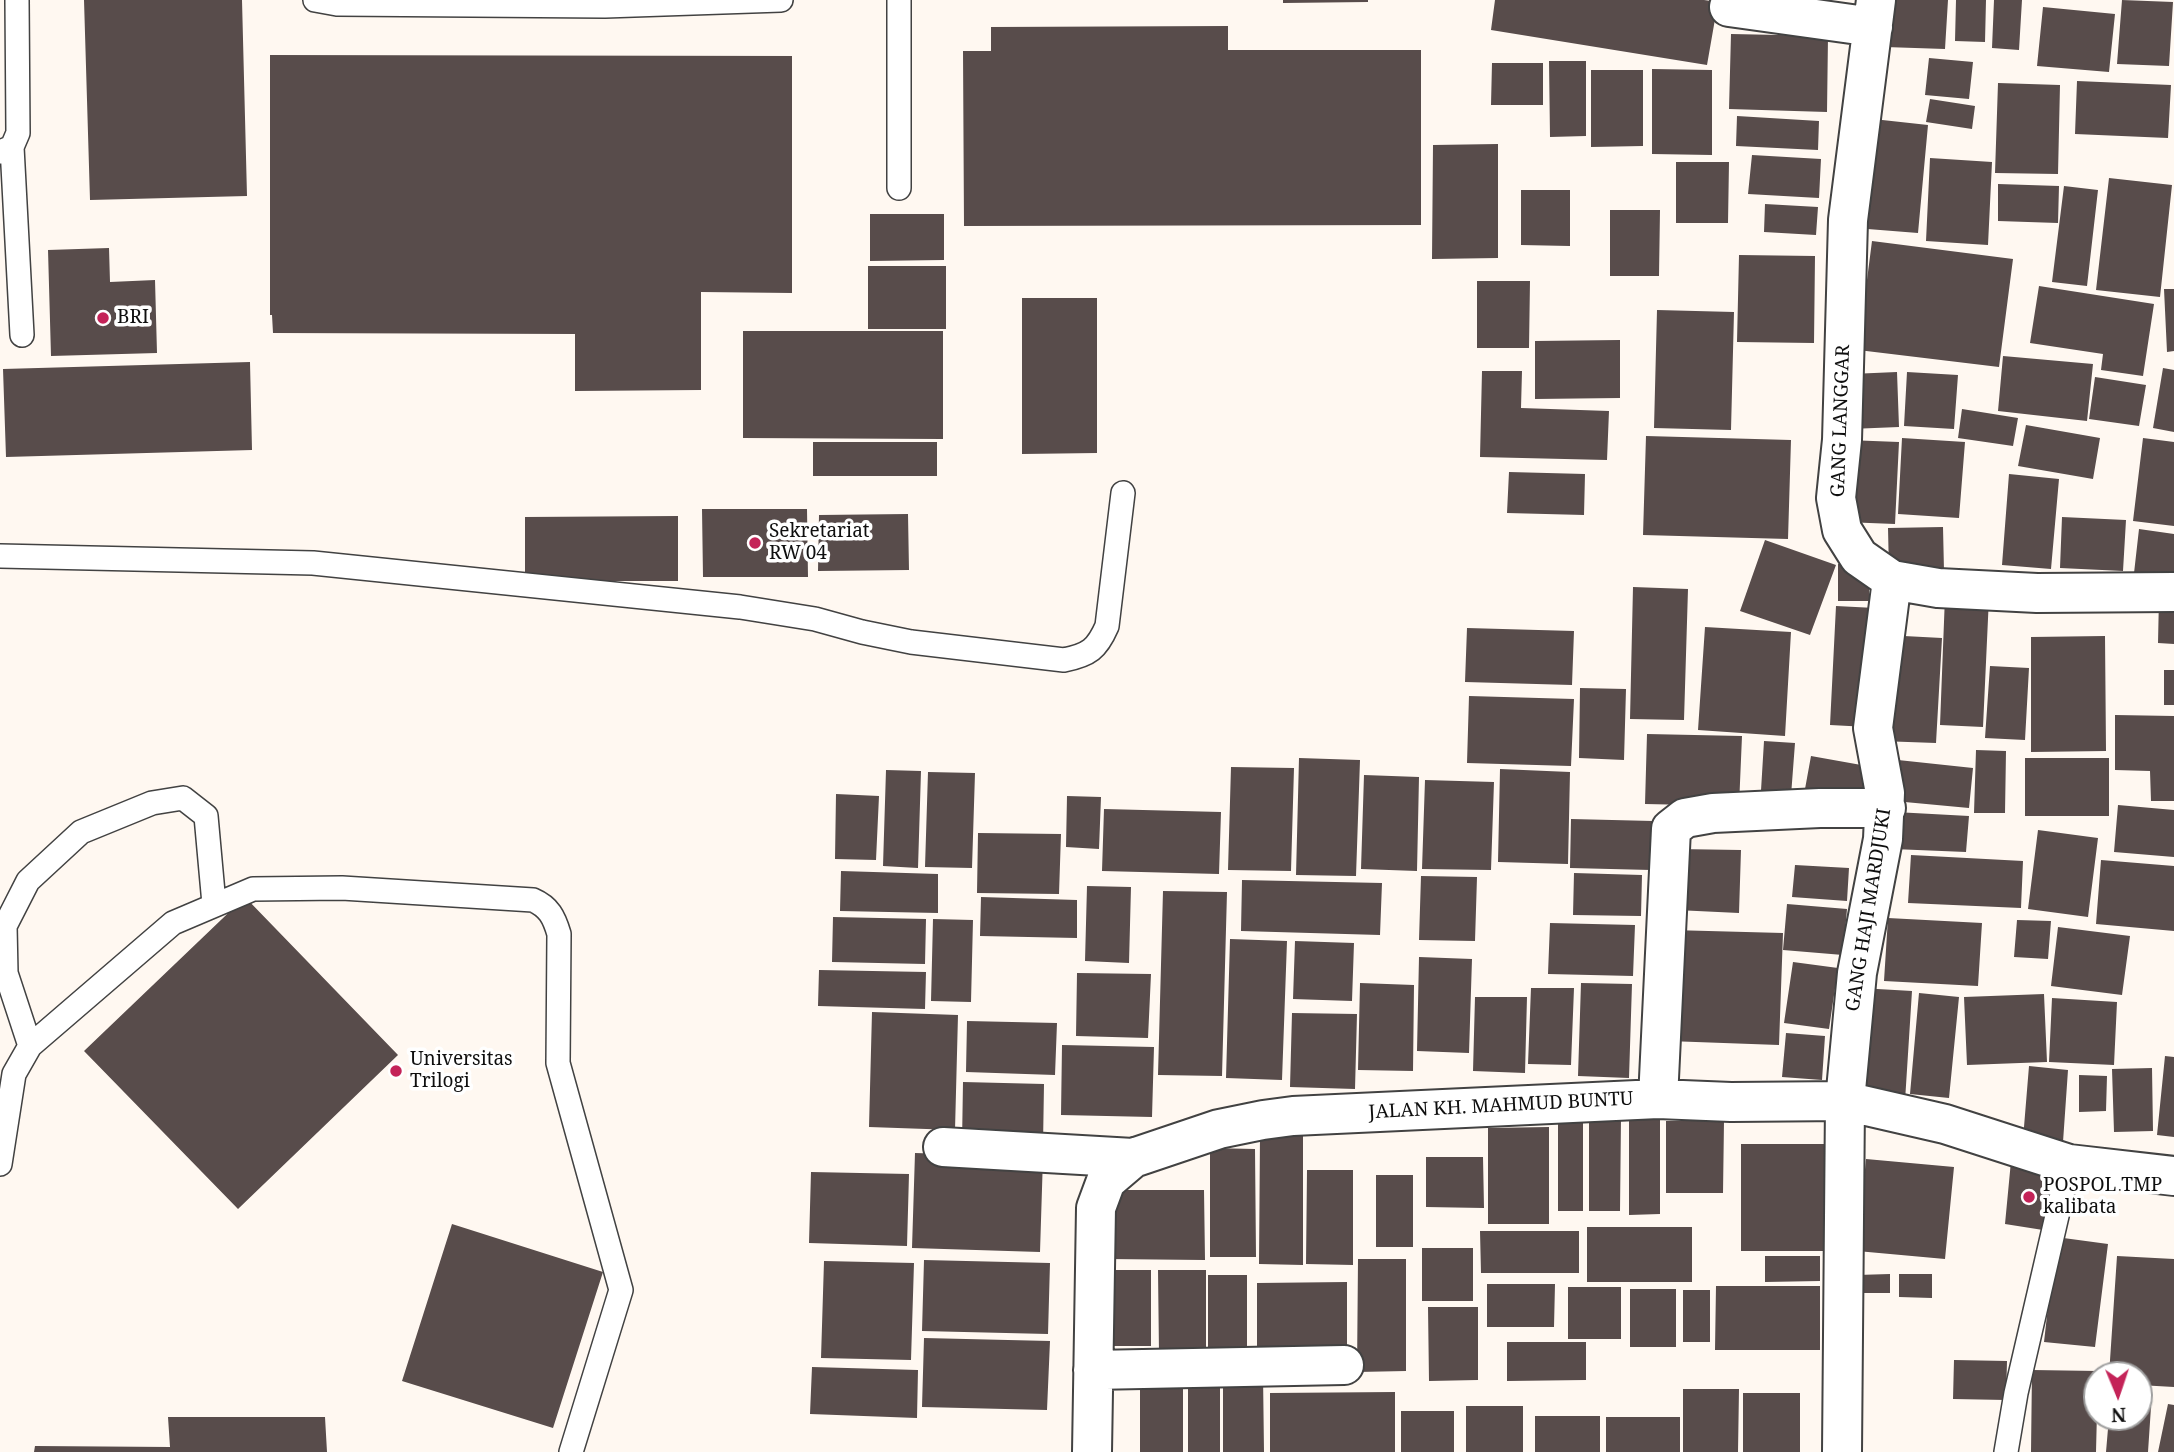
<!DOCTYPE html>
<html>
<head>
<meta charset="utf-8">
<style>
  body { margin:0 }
  #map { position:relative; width:2174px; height:1452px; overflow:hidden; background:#fff8f1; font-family:"Noto Serif",serif }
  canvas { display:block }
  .north { position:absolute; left:2083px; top:1361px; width:70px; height:70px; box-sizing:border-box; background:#fff; border:2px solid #9f9f9f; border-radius:50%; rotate:178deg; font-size:19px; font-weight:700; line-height:28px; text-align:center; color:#0f0f0f }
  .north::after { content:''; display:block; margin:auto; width:24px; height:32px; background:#c42358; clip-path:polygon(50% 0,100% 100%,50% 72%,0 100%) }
</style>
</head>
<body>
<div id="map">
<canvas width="2174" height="1452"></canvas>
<div class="north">N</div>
</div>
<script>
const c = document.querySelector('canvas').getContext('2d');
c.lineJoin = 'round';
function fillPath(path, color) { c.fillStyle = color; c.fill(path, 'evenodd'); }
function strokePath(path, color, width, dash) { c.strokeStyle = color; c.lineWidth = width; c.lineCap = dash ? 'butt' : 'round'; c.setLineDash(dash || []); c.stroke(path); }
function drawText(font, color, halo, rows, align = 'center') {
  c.font = font + ' "Noto Serif",serif'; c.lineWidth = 7; c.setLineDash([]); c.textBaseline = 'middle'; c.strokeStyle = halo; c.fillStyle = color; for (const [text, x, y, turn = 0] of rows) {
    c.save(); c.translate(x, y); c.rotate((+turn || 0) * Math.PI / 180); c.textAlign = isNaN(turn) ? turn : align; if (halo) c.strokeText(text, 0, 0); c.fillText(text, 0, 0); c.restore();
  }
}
fillPath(new Path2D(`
  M84,0H242L247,196L90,200Z
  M1283,0H1368V2L1283,3Z
  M1495,0H1704L1718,2L1707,65L1491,30Z
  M1888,0H1948L1945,49L1885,47Z
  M1956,0H1986L1985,42L1955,41Z
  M1994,0H2022L2019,50L1992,48Z
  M2122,0L2173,2L2169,66L2117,64Z
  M2043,7L2115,14L2109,72L2037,66Z
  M1228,26V50H1421V225L964,226L963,51H991V27Z
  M1731,34L1828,36L1827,112L1729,109Z
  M270,55L792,56V293L701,292V390L575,391V334L273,333L272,315H270Z
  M1929,58L1973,62L1969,99L1925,95Z
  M1549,61H1586V136L1550,137Z
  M1492,63H1543V105H1491Z
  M1652,69L1712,70V155L1652,154Z
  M1591,70H1643V146L1591,147Z
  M2077,81L2171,85L2168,138L2075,134Z
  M1998,83L2060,85L2058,174L1995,173Z
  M1930,99L1975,106L1972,129L1926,122Z
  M1737,116L1819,121L1818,150L1736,146Z
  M1864,118L1928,125L1918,233L1855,228Z
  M1498,144V258L1432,259L1433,145Z
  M1752,155L1821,159L1819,198L1748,194Z
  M1930,158L1992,162L1988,245L1926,241Z
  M1676,162H1729L1728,223H1676Z
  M2109,178L2172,185L2160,297L2096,290Z
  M1998,184L2059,186L2058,223L1998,221Z
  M2064,186L2098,190L2087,286L2052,282Z
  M1521,190H1570V246L1521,245Z
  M1765,204L1818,207L1816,235L1764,232Z
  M1610,210H1660L1659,276H1610Z
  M870,214H944V260L870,261Z
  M1872,241L2013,259L1999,367L1858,350Z
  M109,248L110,282L155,280L157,353L51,356L48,250Z
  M1739,255L1815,256L1814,343L1737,342Z
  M868,266H946V329H868Z
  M1477,281H1530L1529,348H1477Z
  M2039,286L2154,304L2143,376L2101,370L2103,354L2030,343Z
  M2164,289H2174V351L2167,352Z
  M1022,298H1097V453L1022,454Z
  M1657,310L1734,312L1731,430L1654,428Z
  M743,331H943V439L743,438Z
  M1620,340V398L1535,399V341Z
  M2003,356L2093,364L2087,421L1998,411Z
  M250,362L252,450L6,457L3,369Z
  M2163,368L2174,370V432L2153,428Z
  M1482,371H1522L1521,408L1609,411L1607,460L1480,457Z
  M1897,372L1899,427L1850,429L1851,374Z
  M1907,372L1958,375L1954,429L1904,426Z
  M2095,377L2146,385L2139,426L2089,419Z
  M1962,409L2018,418L2013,446L1958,438Z
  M2026,425L2100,438L2093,479L2018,466Z
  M1646,436L1791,440L1788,539L1643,535Z
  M1902,438L1965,442L1959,518L1898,514Z
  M2143,438L2174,442V526L2133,521Z
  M1847,440L1899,442L1895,524L1844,522Z
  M813,442H937V476H813Z
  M1509,472L1585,474L1584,515L1507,513Z
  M2009,474L2059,479L2051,569L2002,565Z
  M702,509H807L808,577H703Z
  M908,514L909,570L818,571L819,515Z
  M678,516V581H525V517Z
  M2062,517L2126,520L2123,571L2060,568Z
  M1943,527L1944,571L1889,572L1888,528Z
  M2139,529L2174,534V587L2133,582Z
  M1765,540L1836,565L1810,635L1740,611Z
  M1838,564L1869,565V601H1838Z
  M1633,587L1688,589L1684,720L1630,719Z
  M1945,596L1989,597L1983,727L1940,725Z
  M2159,597L2174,598V644L2158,643Z
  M1836,606L1875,608L1868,727L1830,725Z
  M1705,627L1791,632L1785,736L1698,730Z
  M1467,628L1574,631L1572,685L1465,682Z
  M1885,635L1942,638L1936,743L1880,741Z
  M2105,636L2106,751L2031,752V637Z
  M1990,666L2029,668L2025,740L1985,738Z
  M2164,670H2174V705H2164Z
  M1580,688L1626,689L1624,760L1579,758Z
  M1469,696L1574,699L1571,766L1467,763Z
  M2115,715L2174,716V801H2151L2150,771L2115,770Z
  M1647,734L1742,736L1739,806L1645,804Z
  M1764,741L1795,743L1790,809L1760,807Z
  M1976,750L2006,751L2005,813H1974Z
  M1811,756L1878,768L1872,801L1805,789Z
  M1299,758L1360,760L1356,876L1296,875Z
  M2025,758H2109V816H2025Z
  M1898,760L1973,768L1969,808L1894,801Z
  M1231,767L1294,768L1291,871L1228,870Z
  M1500,769L1570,772L1568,864L1498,862Z
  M886,770L921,771L918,868L883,866Z
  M928,772L975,773L972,868L925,867Z
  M1364,775L1419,777L1417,871L1361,869Z
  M1425,780L1494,782L1491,870L1422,869Z
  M836,794L879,796L876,860L835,859Z
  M1067,796L1101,797L1099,849L1066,847Z
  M2118,805L2174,810V857L2114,852Z
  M1104,809L1221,812L1219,874L1102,871Z
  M1895,812L1969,816L1966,852L1893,849Z
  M1571,819L1653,821L1651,870L1570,868Z
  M2038,830L2098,838L2088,917L2028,909Z
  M978,833L1061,834L1059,894L977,893Z
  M1677,849L1741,850L1739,913L1676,910Z
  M1911,855L2023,861L2021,908L1908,903Z
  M2101,860L2174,866V931L2096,924Z
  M1795,865L1849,868L1847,901L1792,897Z
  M841,871L938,874V913L840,911Z
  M1574,873L1642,875L1641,916L1573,915Z
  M1421,876L1477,877L1475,941L1419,940Z
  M1242,880L1382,883L1380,935L1241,931Z
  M1087,886L1131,887L1129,963L1085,961Z
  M1163,891L1227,892L1222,1076L1158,1075Z
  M245,897L398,1055L238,1209L84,1051Z
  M981,897L1077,900V938L980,936Z
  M1787,904L1847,909L1843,955L1783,950Z
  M833,917L926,919L925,964L832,962Z
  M1888,918L1982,923L1978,986L1884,981Z
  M933,919L973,920L971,1002L931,1001Z
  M2017,920L2051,921L2048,959L2014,957Z
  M1550,923L1635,925L1633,976L1548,974Z
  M2058,927L2130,936L2122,995L2051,986Z
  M1671,930L1783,933L1779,1045L1668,1041Z
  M1230,939L1287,941L1282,1080L1226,1078Z
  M1295,941L1354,943L1352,1001L1293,999Z
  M1419,957L1472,959L1469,1053L1417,1051Z
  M1793,962L1838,968L1829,1029L1784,1023Z
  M819,970L926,972L925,1009L818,1006Z
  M1077,973L1151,974L1148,1038L1076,1036Z
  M1360,983L1414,985L1413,1071L1358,1070Z
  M1581,983L1632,984L1629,1078L1578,1076Z
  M1531,988H1574L1571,1065L1528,1064Z
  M1860,988L1912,991L1905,1101L1852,1097Z
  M1919,993L1959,997L1949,1098L1910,1094Z
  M2044,994L2047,1062L1967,1065L1964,997Z
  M1475,997H1527L1525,1073L1473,1071Z
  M2052,998L2117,1002L2114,1065L2049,1062Z
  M872,1012L958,1015L955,1130L869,1127Z
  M1292,1013L1357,1014L1355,1089L1290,1087Z
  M967,1021L1057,1023L1055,1075L966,1072Z
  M1786,1033L1825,1036L1822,1080L1782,1077Z
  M1062,1045L1154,1047L1152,1117L1061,1115Z
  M2165,1056L2174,1057V1137L2157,1135Z
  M2029,1066L2068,1070L2063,1142L2023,1139Z
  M2152,1068L2153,1131L2114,1132L2112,1069Z
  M2079,1075L2107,1076L2106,1111L2079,1112Z
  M963,1082L1044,1084L1043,1145L962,1143Z
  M1583,1115V1211H1558V1116Z
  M1589,1117H1621L1620,1211H1589Z
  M1629,1118H1660V1214L1629,1215Z
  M1666,1121H1724L1723,1193H1666Z
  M1549,1127V1224H1488V1128Z
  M1260,1135H1303V1265L1259,1264Z
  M1741,1144H1834V1251H1741Z
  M1210,1148L1255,1149L1256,1257H1210Z
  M915,1153L1043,1157L1040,1252L912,1248Z
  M1426,1157H1483L1484,1208L1426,1207Z
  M1866,1159L1954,1167L1945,1259L1857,1251Z
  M2011,1161L2056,1170L2043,1230L2005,1224Z
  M1307,1170H1353V1265L1306,1264Z
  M811,1172L909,1174L907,1246L809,1243Z
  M1376,1175H1413V1247H1376Z
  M1107,1190H1204L1205,1260L1107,1259Z
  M452,1224L603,1272L553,1428L402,1381Z
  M1587,1227H1692V1282H1587Z
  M1480,1231H1579V1273H1481Z
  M2056,1237L2108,1244L2095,1347L2044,1342Z
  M1422,1248H1473V1301H1422Z
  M1765,1256H1820V1281L1765,1282Z
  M2117,1256L2174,1259V1387L2139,1385V1375H2109Z
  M1358,1259H1406V1371L1357,1372Z
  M924,1260L1050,1263L1048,1334L922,1331Z
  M824,1261L914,1263L911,1360L821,1358Z
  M1097,1270H1151V1346H1097Z
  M1158,1270H1206V1354H1159Z
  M1890,1274V1293H1857V1275Z
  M1899,1274H1932V1298L1899,1297Z
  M1208,1275H1247V1358H1208Z
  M1347,1282V1359H1257V1283Z
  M1487,1284H1555L1554,1327H1487Z
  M1716,1286H1820V1350H1715Z
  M1568,1287H1621V1339H1568Z
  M1630,1289H1676V1347H1630Z
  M1683,1290H1710V1342H1683Z
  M1428,1307H1478V1380L1429,1381Z
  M924,1338L1050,1341L1047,1410L922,1407Z
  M1507,1342H1586V1380L1507,1381Z
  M1954,1360L2007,1361L2006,1400L1953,1399Z
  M812,1367L918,1370L917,1418L810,1414Z
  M2032,1370L2098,1371L2096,1452H2031Z
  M1223,1374H1263L1264,1452H1223Z
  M1188,1376H1220V1452H1188Z
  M1140,1381H1183V1452H1140Z
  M1683,1389H1739L1738,1452H1683Z
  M1395,1392V1452H1270V1393Z
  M1743,1393H1800V1452H1743Z
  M2168,1404L2174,1405V1452H2158Z
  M1466,1406H1523V1452H1466Z
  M2139,1406L2151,1407L2148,1452H2106L2109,1417H2139Z
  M1401,1411H1454V1452H1401Z
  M1535,1416H1600V1452H1535Z
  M168,1417H325L327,1452H34L35,1446L170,1447Z
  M1606,1417H1680V1452H1606Z`), '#584c4b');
const service = new Path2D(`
  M315,0L337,4L605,6L781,0
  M899,0V188
  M12,147L22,335
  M0,152L12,147L18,133L17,0
  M0,556L313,563L740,607L815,619L862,632L911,642L1064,660C1089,655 1097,649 1107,626L1123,493
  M30,1046L6,973L5,926L28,881L81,832L152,803L183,798L206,816L214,904
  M0,1164L14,1074L30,1046L173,923L253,889L342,888L533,900C549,907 554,917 559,934L558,1063L621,1290L571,1452
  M2006,1452L2016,1393L2069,1164`);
const minor = new Path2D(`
  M1876,0L1848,220L1842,440L1836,498L1842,530L1859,557L1892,580L1938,588L2037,593L2174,592
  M1729,7L1873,27
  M1658,1099L1671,829L1685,818L1713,813L1820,808H1886
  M943,1147L1133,1158
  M1093,1370L1344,1365
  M1092,1452L1096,1208L1106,1181L1133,1158L1219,1129L1263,1120L1293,1116L1658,1099L1731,1102L1845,1101L1945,1124L2069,1164L2174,1176
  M1842,1452L1845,1101L1857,973L1883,839L1885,793L1873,728L1892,580`);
strokePath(service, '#424242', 26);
strokePath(minor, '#424242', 42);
strokePath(service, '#fff', 23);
strokePath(minor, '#fff', 38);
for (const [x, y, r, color] of [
  [103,318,7,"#c42358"],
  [755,543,7,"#c42358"],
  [396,1071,7,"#c42358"],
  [2029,1197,7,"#c42358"]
]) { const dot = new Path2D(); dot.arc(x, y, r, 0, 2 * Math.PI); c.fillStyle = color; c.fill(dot); strokePath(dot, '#fff', 2.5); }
drawText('19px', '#0f0f0f', '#fff', [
  ["BRI",117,318],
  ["Sekretariat",769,532],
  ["RW 04",769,554],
  ["Universitas",410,1060],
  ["Trilogi",410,1082],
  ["POSPOL TMP",2043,1186],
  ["kalibata",2043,1208]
], 'left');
drawText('19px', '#0f0f0f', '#fff', [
  ["GANG LANGGAR",1841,421,-88],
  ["GANG HAJI MARDJUKI",1869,910,-81],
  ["JALAN KH. MAHMUD BUNTU",1501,1106,-3]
]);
</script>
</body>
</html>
